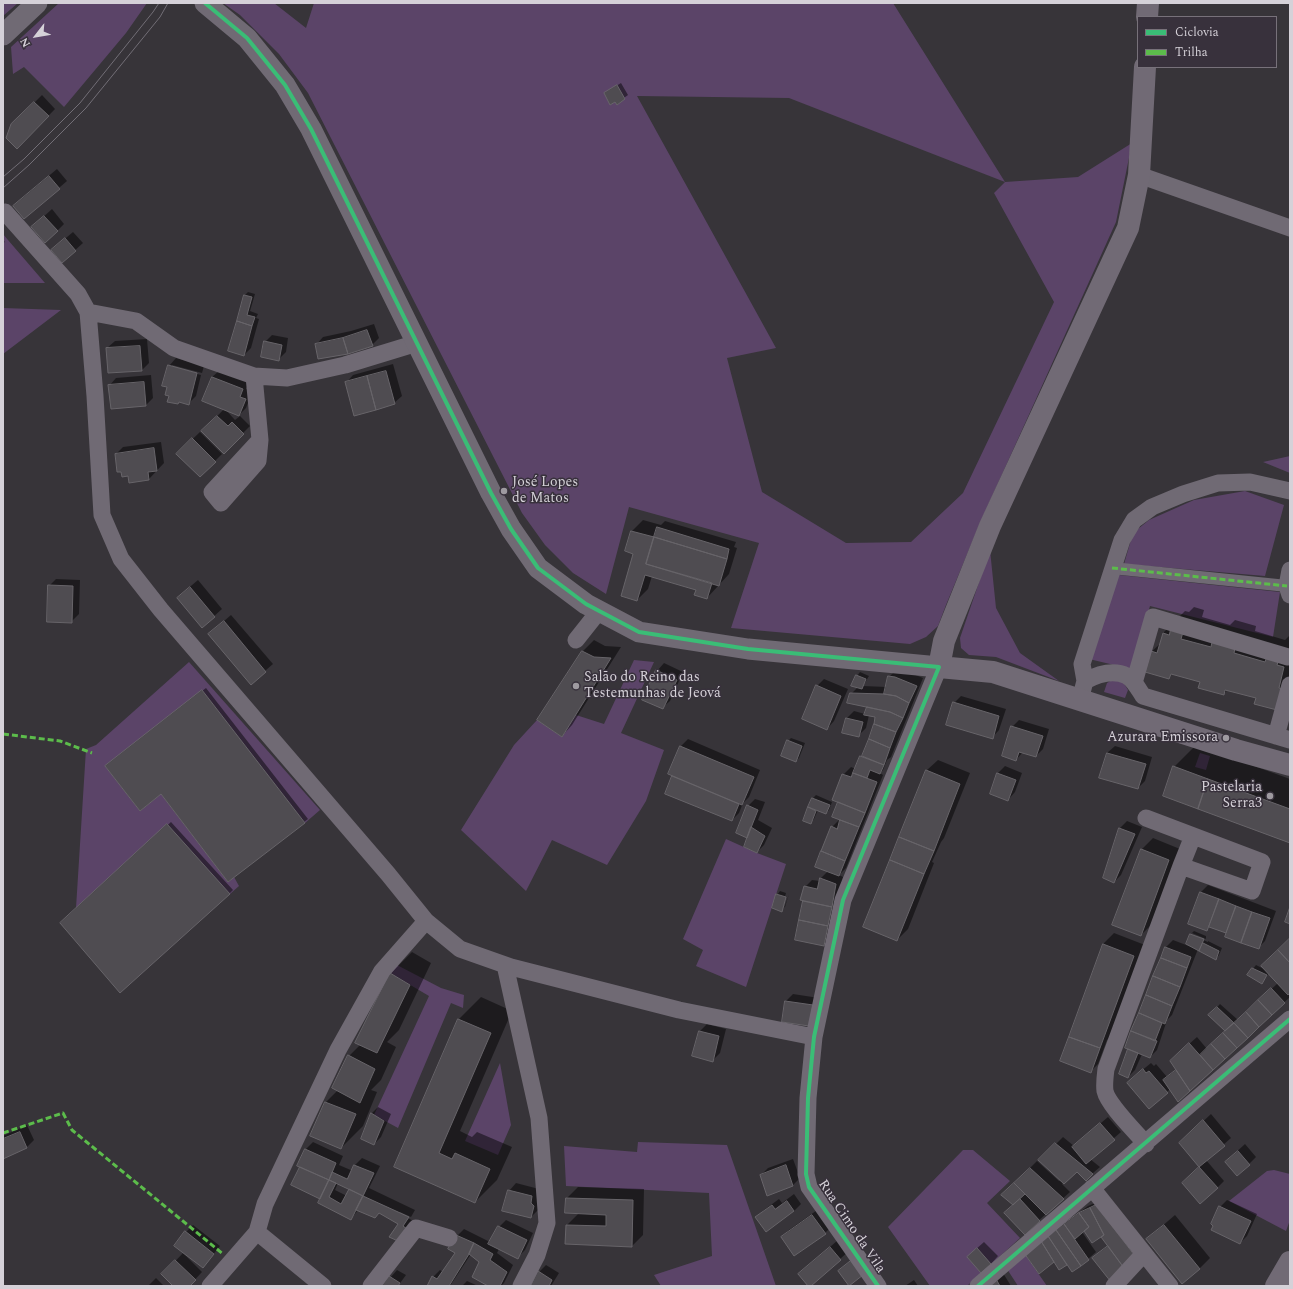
<!DOCTYPE html>
<html>
<head>
<meta charset="utf-8">
<style>
  body { margin:0 }
  #map { position:relative; width:1293px; height:1289px; overflow:hidden; background:#373439; font-family:Spectral,serif }
  canvas { display:block }
  .frame { position:absolute; inset:0; border:4px solid #d5d1d8; pointer-events:none }
  .legend { position:absolute; left:1137px; top:16px; width:140px; height:52px; box-sizing:border-box; background:#38313c; border:1px solid #77717a; margin:0; padding:5px 7px; list-style:none; font-size:12px; color:#d5d1d8 }
  .legend li { display:flex; align-items:center; gap:8px; height:20px }
  .legend b { width:20px; border:1px solid #77717a }
  .north { position:absolute; left:16px; top:16px; width:40px; height:40px; -webkit-text-stroke:3px #38313c; paint-order:stroke; rotate:239deg; font-size:11px; font-weight:700; line-height:16px; text-align:center; color:#d5d1d8 }
  .north::after { content:''; display:block; margin:auto; width:14px; height:18px; background:#d5d1d8; clip-path:polygon(50% 0,100% 100%,50% 72%,0 100%) }
</style>
</head>
<body>
<div id="map">
<canvas width="1293" height="1289"></canvas>
<div class="frame"></div>
<ul class="legend">
<li><b style="height:5px;background:#3abd76"></b>Ciclovia</li>
<li><b style="height:5px;background:#5cbc4b"></b>Trilha</li>
</ul>
<div class="north">N</div>
</div>
<script>
const c = document.querySelector('canvas').getContext('2d');
c.lineJoin = 'round';
function fillPath(path, color) { c.fillStyle = color; c.fill(path, 'evenodd'); }
function strokePath(path, color, width, dash) { c.strokeStyle = color; c.lineWidth = width; c.lineCap = dash ? 'butt' : 'round'; c.setLineDash(dash || []); c.stroke(path); }
function drawText(font, color, halo, rows, align = 'center') {
  c.font = font + ' Spectral,serif'; c.lineWidth = 3; c.setLineDash([]); c.textBaseline = 'middle'; c.strokeStyle = halo; c.fillStyle = color; for (const [text, x, y, turn = 0] of rows) {
    c.save(); c.translate(x, y); c.rotate((+turn || 0) * Math.PI / 180); c.textAlign = isNaN(turn) ? turn : align; if (halo) c.strokeText(text, 0, 0); c.fillText(text, 0, 0); c.restore();
  }
}
fillPath(new Path2D(`
  M3,3H18L3,16Z
  M59,3H147L126,33L64,107L24,67L13,74L11,47Z
  M223,3H274L306,28L314,3H893L1005,182L1078,177L1132,143L1116,222L980,523L946,605L938,626L926,637L910,644L731,628L759,543L629,507L606,594L573,573L545,545L522,513L308,93L279,54L240,15ZM637,96L789,98L1005,182L994,193L1054,302L963,493L911,542L846,543L762,492L727,358L776,348Z
  M3,234L8,240L45,283H3V243L5,242L3,240Z
  M3,308L61,310L3,354Z
  M1290,456V473L1263,462Z
  M1245,491L1284,505L1265,576L1124,564L1133,533L1149,520L1194,500Z
  M990,550L996,608L1020,653L1059,681L996,657L969,655L961,648L960,638Z
  M1119,575L1280,592L1273,637L1150,606L1131,669L1089,659Z
  M634,660L654,662L621,733L664,750L646,801L607,865L552,840L526,891L461,830L514,745L537,720L562,737L576,715L604,724Z
  M189,662L320,810L305,823L202,690L105,766L140,811L161,794L228,882L234,877L239,886L230,894L167,824L76,908L86,749L96,745Z
  M1114,679L1123,682L1128,690L1125,698L1104,692L1107,683Z
  M1200,753L1210,756L1206,770L1195,767Z
  M726,839L757,853L786,864L746,987L696,966L703,950L683,939Z
  M397,965L441,988L464,995L463,1008L451,1003L398,1128L374,1115L429,996L390,973Z
  M500,1063L511,1125L498,1155L465,1141Z
  M638,1142L727,1145L776,1286H661L654,1275L712,1256L709,1193L566,1186L564,1146L637,1152Z
  M963,1150H973L1010,1181L987,1203L1020,1238L967,1286H930L888,1227Z
  M1274,1170L1290,1174V1220L1286,1231L1229,1201L1267,1171Z
  M1024,1253L1047,1286H1018L1007,1269Z`), '#5b4468');
fillPath(new Path2D(`
  M621,83L628,95L617,103L605,93Z
  M42,95L55,109L17,148L12,125Z
  M57,169L67,181L24,218L21,199Z
  M52,209L64,224L57,231L40,220Z
  M73,232L83,243L62,262L60,243Z
  M248,292L255,294L250,311L258,314L256,318L259,319L251,348L244,355L245,295Z
  M374,324L379,338L372,345H316L323,337L351,331Z
  M272,335L288,338L286,352L278,360L265,342Z
  M147,339L149,363L142,370L107,348L115,341Z
  M176,358L204,366L202,373L172,365V367L201,375L196,396L188,404L180,401L178,403L170,395L168,387L169,366Z
  M393,364L402,396L394,403L346,383L353,375Z
  M220,370L249,382L246,389L252,392L246,408L239,415L225,409L235,420L240,416L250,426L224,452L203,431L224,409L203,401L212,377Z
  M151,375L153,398L146,405L111,408L109,386L116,378Z
  M200,432L222,454L200,476L177,454Z
  M161,442L164,463L149,479L129,482L128,475L116,454L123,447Z
  M643,520L661,525L665,521L736,542L734,547L737,548L729,574L707,598L697,590L652,576L648,589L637,600L635,553L626,550L632,531Z
  M56,579L80,580L79,614L71,622L49,586Z
  M198,580L222,609L202,627L185,591Z
  M1194,607L1204,610L1202,617L1230,625L1235,620L1256,626L1255,631L1285,640L1290,635V696L1257,698L1228,690L1223,694L1201,681L1173,673L1169,678L1151,652L1161,643L1163,633L1185,611L1189,612Z
  M231,615L273,664L251,683L209,634Z
  M594,640L605,646L621,647L572,725L562,736L539,720L583,651Z
  M664,663L683,672L670,701L662,708L657,671Z
  M897,669L903,670L923,678L891,757L887,760L883,770L880,773L883,775L846,868L839,875L843,877L831,938L824,945L796,939L804,901L805,887L812,880L820,881L821,878L828,871L832,827L840,819V801L843,775L851,767L856,769L861,756L864,753L875,724L876,716L869,715L866,728L859,735L846,719L854,711L865,714L868,706L851,694L858,687L857,676L860,672L869,676L863,686L887,687L889,677Z
  M824,679L848,689L834,721L827,729L817,686Z
  M206,688L308,819L228,880L161,793L106,766Z
  M961,696L1006,709L999,730L992,738L954,703Z
  M1019,720L1049,729L1043,749L1036,756L1023,752L1016,760L1012,727Z
  M791,738L805,743L799,758L796,761L788,741Z
  M688,739L760,770L749,797L743,803L739,813L732,820L666,793L674,775L670,773L681,746Z
  M1196,745L1290,779V842L1174,767Z
  M1115,746L1152,757L1145,781L1138,788L1101,777L1107,753Z
  M938,760L970,773L944,838L941,842L932,862L934,863L908,929L897,940L927,770Z
  M1005,766L1022,773L1015,792L1008,800L998,773Z
  M816,795L832,802L829,810L826,813L818,810L814,819L811,823L804,820L813,798Z
  M755,799L765,802L758,820L772,828L764,845L757,852L749,837L738,833L748,806Z
  M1127,821L1142,827L1121,875L1114,882L1104,878L1120,828Z
  M171,822L233,890L229,894L61,923Z
  M1153,838L1180,849L1152,924L1141,935L1113,924L1142,849Z
  M1208,885L1276,911L1265,941L1258,948L1227,933L1210,926L1207,930L1189,923L1201,892Z
  M780,891L786,893L782,908H784L789,894L785,907L781,910L777,895Z
  M1194,931L1206,936V939L1192,933Z
  M1114,933L1145,945L1111,1036L1107,1040L1098,1064L1091,1071L1103,944Z
  M1191,934V935L1208,942V941L1222,948L1219,955L1216,959L1198,949L1172,1015L1167,1020L1157,1050L1150,1057L1142,1054L1135,1070L1128,1077L1130,1049L1126,1047L1166,947L1173,940L1194,948V947L1188,944Z
  M1290,939V992L1289,993L1290,997L1178,1100L1170,1089L1167,1092L1135,1076L1151,1063L1154,1066L1156,1064L1167,1077L1176,1069L1178,1054L1197,1037L1207,1049L1227,1031L1210,1015L1220,1004L1238,1020L1278,983L1269,973L1262,983L1248,975L1256,965L1266,970Z
  M412,952L431,963L399,1030L387,1042L396,1047L381,1080L371,1090L377,1092L363,1126L341,1148L326,1102L338,1090L349,1056L361,1044L390,974Z
  M793,994L819,998L809,1025L786,1001Z
  M481,997L512,1011L460,1131L472,1137L477,1132L512,1147L497,1180L475,1202L395,1167L459,1019Z
  M707,1024L726,1029L720,1053L713,1060L694,1056L700,1031Z
  M378,1107L391,1114L381,1137L374,1144L371,1114Z
  M1211,1114L1231,1138L1206,1160L1224,1181L1217,1188L1183,1183L1200,1167L1180,1143Z
  M1108,1117L1121,1132L1090,1159L1100,1167L1086,1179L1077,1171L1062,1184L1070,1192L1025,1233L1014,1205L1003,1195L1037,1161L1059,1181L1061,1180L1040,1160L1063,1137L1074,1146Z
  M27,1125L34,1140L27,1147L3,1157V1136Z
  M313,1142L343,1156L339,1165L353,1171L355,1165L362,1158L380,1166L369,1188L415,1210L411,1217L400,1212V1213L413,1221L405,1232L399,1223L380,1212L375,1217L358,1210L351,1219L321,1198L301,1166L305,1150ZM338,1183L350,1188L347,1196L335,1190Z
  M1245,1144L1256,1157L1249,1164L1233,1155Z
  M793,1159L800,1178L793,1185L768,1194L761,1175L768,1168Z
  M516,1183L539,1189L538,1210L531,1217L509,1191Z
  M578,1187L644,1189L643,1235L632,1246L567,1225L579,1213L566,1212L567,1198Z
  M794,1194L801,1204L794,1211L756,1217L764,1210L779,1199L782,1203Z
  M1227,1200L1257,1214L1247,1236L1240,1243L1220,1207Z
  M1097,1202L1138,1252L1118,1273L1094,1258L1108,1245L1102,1237L1084,1230L1082,1232L1096,1252L1088,1259L1072,1271L1067,1263L1059,1268L1055,1260L1039,1272L1033,1246L1088,1206Z
  M820,1208L832,1226L825,1233L782,1237L789,1230Z
  M1175,1215L1210,1258L1199,1269L1147,1239Z
  M506,1220L533,1233L525,1250L518,1257L499,1249L497,1253L513,1265L504,1283L501,1286H490L480,1261L471,1254L450,1286H428L433,1277L440,1270L443,1272L456,1252L457,1236L464,1229L490,1242L499,1227Z
  M193,1225L220,1246L203,1267L186,1232Z
  M838,1240L848,1252L809,1286L807,1267Z
  M984,1242L998,1256L991,1264L975,1250Z
  M183,1253L202,1272L189,1286H175L163,1274Z
  M546,1265L559,1273L551,1286H532L539,1272Z
  M397,1270L406,1275L398,1286H383Z
  M1003,1273L1011,1286H988Z
  M156,1278L164,1286H148Z
  M914,1280L918,1286H905Z
  M467,1281L478,1286H462Z`), '#0007');
const building = new Path2D(`
  M617,85L625,99L617,105L615,102L610,105L604,93Z
  M34,102L49,116L17,149L6,138L11,124Z
  M49,176L60,189L24,219L13,206Z
  M44,216L58,231L45,243L31,227Z
  M65,238L76,251L62,263L51,250Z
  M244,295L252,297L247,315L255,317L252,326L237,321Z
  M237,321L252,326L244,356L228,351Z
  M367,330L373,346L348,354L343,338Z
  M343,338L348,354L318,359L315,344Z
  M264,341L282,345L279,361L261,357Z
  M140,346L142,371L108,373L106,348Z
  M168,365L197,373L189,405L179,402L178,404L167,402L169,396L165,395L167,387L162,386Z
  M386,371L395,404L376,410L367,376Z
  M367,376L376,410L354,416L345,382Z
  M212,377L243,389L240,397L246,399L239,416L202,401Z
  M144,382L146,406L111,409L108,385Z
  M217,416L228,426L232,422L244,434L224,454L201,431Z
  M192,438L216,462L200,477L176,454Z
  M154,448L157,471L148,472L149,480L129,483L128,476L122,477L121,472H117L115,454Z
  M657,527L729,549L727,559L654,537Z
  M631,531L654,537L646,564L712,583L707,599L694,595L696,590L645,575L637,601L621,596L633,554L625,551Z
  M654,537L727,559L719,586L646,564Z
  M48,585L73,586L72,623L47,622Z
  M190,587L215,617L202,628L177,598Z
  M224,621L266,672L251,685L208,634Z
  M1171,629L1183,632L1181,639L1211,647L1212,642L1235,648L1234,653L1265,662L1267,656L1279,659L1277,665L1284,667L1279,688L1283,689L1277,710L1254,704L1256,698L1225,690L1224,695L1198,688L1200,682L1171,674L1169,679L1145,672L1151,651L1157,653L1163,633L1169,635Z
  M582,651L594,657L611,658L562,737L537,720Z
  M656,670L677,680L663,709L642,700Z
  M856,675L866,679L862,689L851,686Z
  M888,676L895,677L917,686L909,703L896,696L884,694Z
  M816,685L841,696L827,730L802,719Z
  M202,690L305,823L228,882L161,794L140,811L105,766Z
  M850,693L884,694L896,696L909,703L903,718L890,712L847,703Z
  M953,702L999,716L993,739L946,725Z
  M867,707L890,712L903,718L896,732L874,724L875,717L864,715Z
  M846,718L863,722L859,737L842,733Z
  M874,724L896,732L890,748L869,739Z
  M1011,726L1043,736L1036,757L1019,752L1016,761L1002,756Z
  M869,739L890,748L884,765L862,756Z
  M787,740L802,746L796,762L781,756Z
  M680,746L754,777L742,805L668,774Z
  M1107,753L1146,764L1138,789L1099,778Z
  M860,756L884,765L880,774L870,770L867,778L853,773Z
  M1173,766L1208,779L1198,809L1163,796Z
  M926,770L960,784L934,851L899,837Z
  M853,773L877,782L865,813L832,800L842,774L851,777Z
  M997,773L1016,780L1008,801L990,794Z
  M672,776L739,804L732,821L665,794Z
  M1208,779L1290,809V843L1198,809Z
  M812,798L830,805L826,814L808,807Z
  M838,802L865,813L859,827L832,817Z
  M747,805L758,810L747,838L736,833Z
  M808,807L816,811L811,824L803,821Z
  M840,820L859,827L845,861L821,851L831,826L837,829Z
  M167,824L230,894L120,993L60,923Z
  M751,827L765,836L757,853L744,847Z
  M1119,828L1135,834L1114,883L1103,878Z
  M899,837L934,851L924,874L890,860Z
  M1141,849L1169,860L1141,936L1112,925Z
  M821,851L845,861L839,876L815,867Z
  M890,860L924,874L897,941L863,927Z
  M820,878L836,884L832,907L800,900L804,886L817,889Z
  M1200,892L1219,899L1207,931L1188,924Z
  M776,894L786,897L782,912L772,908Z
  M1219,899L1236,906L1226,933L1209,927Z
  M803,901L832,907L828,926L799,920Z
  M1236,906L1252,912L1241,943L1225,937Z
  M1290,907V924L1285,922Z
  M1252,912L1270,918L1259,949L1241,943Z
  M799,920L828,926L824,946L795,940Z
  M1190,934L1204,939L1199,951L1186,944Z
  M1290,938V963L1278,950Z
  M1203,943L1219,951L1216,960L1199,951Z
  M1103,944L1134,956L1100,1048L1069,1037Z
  M1165,947L1191,957L1187,968L1161,958Z
  M1278,950L1290,963V993L1288,995L1261,966Z
  M1161,958L1187,968L1180,987L1153,976Z
  M1252,968L1267,975L1262,984L1247,975Z
  M390,973L410,985L377,1053L355,1043Z
  M1153,976L1180,987L1172,1006L1146,995Z
  M1271,988L1285,1003L1272,1015L1258,1000Z
  M1146,995L1172,1006L1165,1024L1139,1013Z
  M1258,1000L1272,1015L1259,1027L1246,1012Z
  M785,1001L813,1005L809,1026L782,1022Z
  M1217,1007L1234,1023L1225,1031L1208,1015Z
  M1246,1012L1259,1027L1248,1038L1234,1023Z
  M1139,1013L1162,1023L1155,1041L1131,1031Z
  M458,1019L491,1033L439,1153L452,1159L455,1153L490,1169L475,1203L394,1167Z
  M1234,1023L1248,1038L1237,1048L1223,1033Z
  M699,1031L719,1036L713,1062L692,1056Z
  M1131,1031L1157,1041L1150,1058L1125,1048Z
  M1223,1033L1237,1048L1225,1059L1211,1044Z
  M1069,1037L1100,1048L1091,1073L1060,1061Z
  M1189,1043L1213,1070L1190,1091L1170,1061Z
  M1211,1044L1225,1059L1213,1070L1200,1055Z
  M1128,1049L1138,1053L1128,1078L1119,1074Z
  M348,1055L375,1069L360,1103L332,1088Z
  M1143,1069L1146,1073L1149,1071L1168,1093L1149,1109L1127,1083Z
  M1176,1070L1190,1091L1178,1102L1163,1080Z
  M325,1102L356,1114L341,1149L310,1136Z
  M371,1113L384,1121L374,1145L361,1139Z
  M1203,1120L1225,1146L1199,1167L1179,1143Z
  M1100,1123L1115,1140L1086,1164L1072,1147Z
  M20,1132L27,1148L3,1159V1139Z
  M1055,1143L1093,1174L1086,1181L1077,1172L1064,1184L1038,1160Z
  M305,1149L336,1163L329,1180L297,1166Z
  M1238,1151L1250,1165L1237,1176L1225,1162Z
  M354,1165L374,1173L363,1196L329,1180L332,1172L347,1179Z
  M786,1165L793,1186L767,1196L760,1175Z
  M300,1167L329,1180L320,1199L291,1185Z
  M1199,1167L1218,1188L1200,1204L1182,1183Z
  M1030,1168L1064,1199L1046,1215L1014,1183Z
  M329,1180L336,1183L329,1197L341,1204L349,1189L363,1196L351,1220L318,1203Z
  M1014,1183L1025,1194L1013,1205L1001,1195Z
  M508,1190L532,1196L531,1203L534,1206L531,1218L502,1211Z
  M363,1196L409,1217L403,1226L407,1229L398,1241L389,1237L398,1224L379,1213L375,1218L356,1210Z
  M566,1198L633,1200L632,1247L565,1244L566,1225L606,1226V1215L565,1213Z
  M1020,1199L1040,1221L1025,1235L1004,1213Z
  M787,1201L794,1211L766,1232L755,1217L772,1205L775,1209Z
  M1096,1205L1135,1256L1124,1268L1101,1237L1104,1235L1090,1208Z
  M1219,1206L1251,1221L1240,1244L1211,1230L1213,1226L1211,1224Z
  M1090,1208L1104,1235L1092,1243L1084,1231L1089,1227L1079,1213Z
  M1079,1213L1089,1227L1075,1239L1064,1224Z
  M812,1215L826,1234L794,1256L781,1237Z
  M1064,1224L1089,1260L1081,1266L1056,1230Z
  M1164,1225L1200,1269L1182,1284L1146,1239Z
  M498,1226L527,1240L518,1259L488,1244Z
  M1056,1230L1081,1266L1072,1272L1048,1236Z
  M185,1231L214,1254L203,1268L174,1246Z
  M456,1235L474,1243L469,1254L449,1286H427L432,1276L437,1279L455,1253L448,1249Z
  M1048,1236L1067,1265L1059,1270L1041,1241Z
  M1041,1241L1054,1262L1039,1274L1024,1253Z
  M474,1243L493,1254L490,1260L507,1272L500,1286H488L472,1277L479,1262L469,1254Z
  M1108,1246L1124,1268L1111,1282L1092,1258Z
  M830,1247L841,1260L811,1286H808L798,1274Z
  M977,1248L991,1264L981,1273L967,1257Z
  M175,1260L196,1280L190,1286H173L161,1274Z
  M852,1260L863,1275L849,1286L838,1271Z
  M538,1271L552,1280L549,1286H531Z
  M389,1276L400,1283L398,1286H382Z
  M996,1279L1000,1286H988Z`);
fillPath(building, '#4f4c51');
strokePath(building, '#676469', 1);
strokePath(new Path2D(`
  M1112,568L1287,586`), '#706a74', 12);
strokePath(new Path2D(`
  M1139,175L1290,228
  M5,212L78,294L88,312L95,396L102,515L121,559L161,610L388,874L426,921L460,949L511,967L679,1010L814,1037
  M88,312L136,321L174,348L254,376L287,378L345,365L417,343
  M254,376L260,440L212,492L221,503L258,461L260,440
  M1290,570L1287,586L1290,595
  M576,640L599,611
  M1085,681C1098,674 1113,669 1127,676C1134,680 1139,690 1143,696L1290,740
  M1134,683L1153,617L1288,657
  M1080,700L1085,681L1082,664L1122,540L1134,520L1152,507L1183,494L1218,483L1250,482L1290,491
  M1276,736L1290,685
  M1181,866L1193,836
  M505,965L539,1118L547,1223L537,1255L521,1286
  M1146,1144C1136,1132 1108,1105 1105,1091C1104,1084 1105,1077 1106,1069L1181,866L1252,891L1262,862L1146,818
  M1092,1188L1170,1286
  M257,1232L323,1286
  M210,1286L257,1232L265,1204L338,1050L382,971L426,921
  M371,1286L416,1228L449,1238
  M878,1286L809,1187L806,1174L808,1098L814,1037L843,900L939,667
  M978,1286L1290,1019
  M1114,1286L1138,1260L1145,1255`), '#706a74', 17);
strokePath(new Path2D(`
  M205,3L247,38L285,85L311,129L491,493L511,529L538,568L586,604L639,632L748,649L939,667
  M3,35L37,3`), '#706a74', 21);
strokePath(new Path2D(`
  M1147,17L1148,3
  M1145,67L1139,175L1128,228L990,526L944,641L939,667L993,672L1236,750L1290,765
  M1276,1286L1290,1262`), '#716a75', 22);
strokePath(new Path2D(`
  M3,177L24,159L80,103L153,12L159,3
  M3,188L29,165L86,108L160,17L168,3`), '#726e76', 1);
strokePath(new Path2D(`
  M1112,568L1287,586
  M3,734L60,741L92,753
  M3,1133L63,1113L72,1130L223,1254`), '#5cbc4b', 3, [6, 3]);
strokePath(new Path2D(`
  M205,3L247,38L285,85L311,129L491,493L511,529L538,568L586,604L639,632L748,649L939,667L843,900L814,1037L808,1098L806,1174L809,1187L878,1286
  M978,1286L1290,1019`), '#3abd76', 4);
for (const [x, y, r, color] of [
  [504,491,4,"#9e9aa0"],
  [576,686,4,"#9e9aa0"],
  [1226,738,4,"#9e9aa0"],
  [1270,796,4,"#9e9aa0"]
]) { const dot = new Path2D(); dot.arc(x, y, r, 0, 2 * Math.PI); c.fillStyle = color; c.fill(dot); strokePath(dot, '#38313c', 1.5); }
drawText('14px', '#d5d1d8', '#38313c', [
  ["José Lopes",512,483],
  ["de Matos",512,499],
  ["Salão do Reino das",584,678],
  ["Testemunhas de Jeová",584,694],
  ["Azurara Emissora",1218,738,"right"],
  ["Pastelaria",1262,788,"right"],
  ["Serra3",1262,804,"right"]
], 'left');
drawText('14px', '#d5d1d8', '#38313c', [
  ["Rua Cimo da Vila",851,1227,56]
]);
</script>
</body>
</html>
